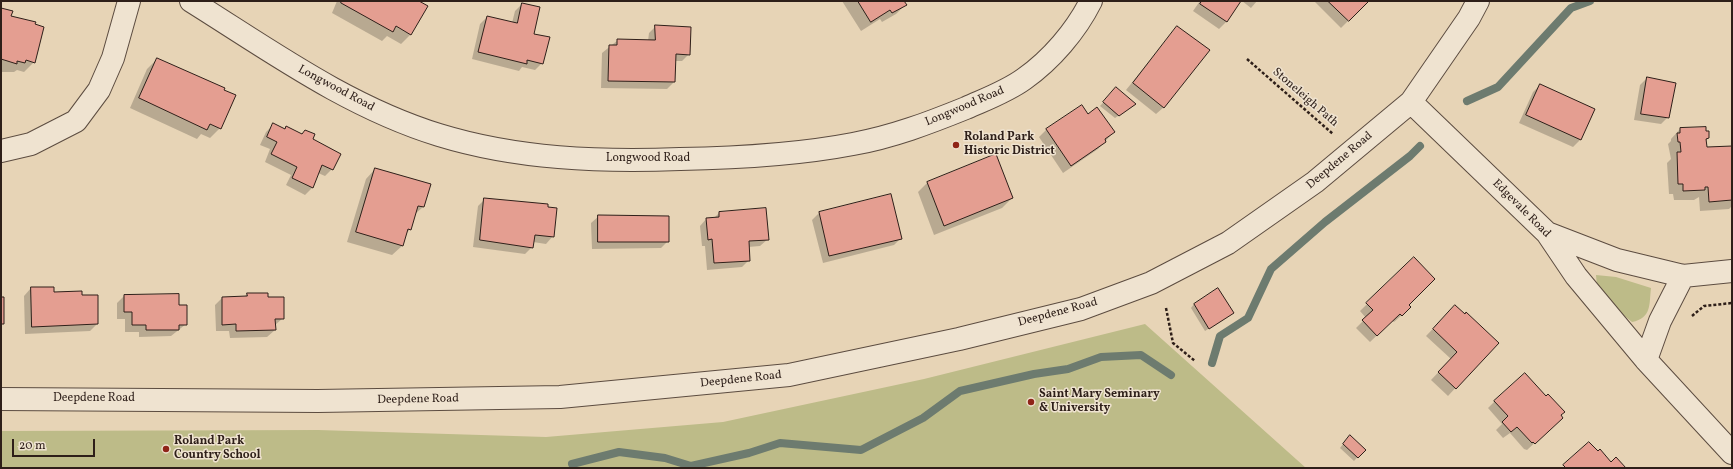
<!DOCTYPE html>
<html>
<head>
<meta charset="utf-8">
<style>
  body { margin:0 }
  #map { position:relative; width:1733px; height:469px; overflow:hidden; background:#e7d4b6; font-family:Vollkorn,serif }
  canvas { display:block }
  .frame { position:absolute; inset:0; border:2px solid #2e1f19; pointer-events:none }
  .scale { position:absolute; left:12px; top:439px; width:83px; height:18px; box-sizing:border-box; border:2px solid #2e1f19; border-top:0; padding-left:5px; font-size:12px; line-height:14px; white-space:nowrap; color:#2e1f19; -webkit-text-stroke:3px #efe3d0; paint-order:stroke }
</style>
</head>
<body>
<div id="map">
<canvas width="1733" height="469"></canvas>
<div class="frame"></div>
<div class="scale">20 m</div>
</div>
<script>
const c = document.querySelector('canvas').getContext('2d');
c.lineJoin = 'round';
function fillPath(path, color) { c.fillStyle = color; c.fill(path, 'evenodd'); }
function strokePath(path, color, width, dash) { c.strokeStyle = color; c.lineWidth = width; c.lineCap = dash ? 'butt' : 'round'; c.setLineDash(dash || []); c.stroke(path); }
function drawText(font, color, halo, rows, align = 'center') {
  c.font = font + ' Vollkorn,serif'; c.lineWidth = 3; c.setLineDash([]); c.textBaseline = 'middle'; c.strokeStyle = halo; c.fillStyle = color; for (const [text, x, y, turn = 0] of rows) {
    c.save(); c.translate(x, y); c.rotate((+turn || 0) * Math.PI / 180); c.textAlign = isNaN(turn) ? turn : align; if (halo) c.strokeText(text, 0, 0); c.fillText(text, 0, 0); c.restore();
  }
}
fillPath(new Path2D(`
  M1596,275L1616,277L1651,288C1649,304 1652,318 1632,322L1621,313L1597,286Z
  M1145,324L1306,468H1V431L318,430L546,437L723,422L924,379Z`), '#bdbb88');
fillPath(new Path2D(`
  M337,1H417L411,34L401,44L387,36L382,41L332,13Z
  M842,1H906L904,2L905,5L896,14L882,22L880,19L861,31Z
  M1200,1H1240L1226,22L1219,29L1193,11Z
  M1242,1H1257L1251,8Z
  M1314,1H1368L1341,28Z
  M522,4L542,63L535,70L522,67L519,71L472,59L480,24L487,17L512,23L515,11Z
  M1,9L10,17L34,62L24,72L17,70L14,72H1Z
  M656,26L689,54L682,61H675L674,82L667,89L601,88L602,53L618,40L648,41L649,33Z
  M1177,27L1164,107L1156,114L1126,90Z
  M157,59L220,128L210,138L201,134L197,139L130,108L147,69Z
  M1647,78L1668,117L1661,124L1634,120L1640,85Z
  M1540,85L1594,110L1580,140L1573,147L1519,123L1533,92Z
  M1113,92L1135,105L1115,118L1100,106Z
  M1082,106L1088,115L1114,132L1098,149L1063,173L1039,137L1046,130Z
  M273,125L284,130L286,128L301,135L305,131L332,169L325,176L318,173L312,188L305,195L286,185L291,175L265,162L270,149L260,145L266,132Z
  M1680,129L1708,138L1706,141V148L1732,147V206L1729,209L1700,211L1699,197L1694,200H1674L1673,194H1669L1667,163L1671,159L1668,144L1671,141V139Z
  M375,169L430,185L423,207L414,215L410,229L406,234L402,246L392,255L347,242L366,179Z
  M927,183L1012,198L1002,208L934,235L918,192Z
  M485,199L553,236L546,244L533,242L532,247L525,254L473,247L478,206Z
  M719,213L768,239L760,246L748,247L749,260L742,267L707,270L705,246H702L700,226L707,218H714Z
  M819,213L901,238L894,245L823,263L812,220Z
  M599,216H652L668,241L661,248L592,249L591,223Z
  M1414,258L1407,305L1403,314L1394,322L1392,321L1370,342L1356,328L1366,318L1360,311Z
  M31,288L81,296L97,324L90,331L25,334L24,296Z
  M247,294H267V298L283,318L274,326L275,330L267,337L230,338L229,331H216L215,305L222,298L244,297Z
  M124,296L178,306L186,324L171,336L139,337V332H125V319H117V303Z
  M1194,304L1233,313L1205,331L1191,308Z
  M1448,313L1497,343L1448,396L1431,380L1451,359L1426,336Z
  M1546,397L1560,415L1554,425L1527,450L1524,449L1510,433L1503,438L1496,430L1502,424L1488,408L1495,401Z
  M1346,440L1364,450L1354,461L1340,448Z`), '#0003');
strokePath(new Path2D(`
  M1467,101L1498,87L1571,8L1590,1
  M1212,363L1220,336L1248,318L1271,269L1325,222L1410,156L1420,146
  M572,464L619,452L665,458L691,466L749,453L780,443L861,450L923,418L960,391L1034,374L1068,369L1101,357L1141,355L1171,375`), '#6d7b6f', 8);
const building = new Path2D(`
  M342,1H419L428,6L411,35L396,26L393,32L341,3Z
  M858,1H904L907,5L892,13L890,10L871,22Z
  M1202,1H1241L1227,22L1200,4Z
  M1328,1H1369L1349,21Z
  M522,3L540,7L534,34L550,37L543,64L527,60V64L478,52L487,16L517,23Z
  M1,8L13,11L11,16L36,22L35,24L44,27L35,63L26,60L25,63L17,61V64L1,59Z
  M655,25L691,27L690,55L676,54L675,82L608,81L609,45H617V39L655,40Z
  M1177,26L1210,50L1164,108L1133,83Z
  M157,58L225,88L224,90L236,95L221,129L210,124L207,130L139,98Z
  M1647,77L1676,83L1669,118L1641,114Z
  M1540,84L1595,109L1581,140L1526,115Z
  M1116,87L1136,104L1119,116L1103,102Z
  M1082,105L1088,114L1097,107L1115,132L1105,139L1106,142L1071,166L1046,129Z
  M273,123L285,129L286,126L302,134L305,130L315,134L313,139L341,154L333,170L322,165L313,188L292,178L297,167L271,154L277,142L267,137Z
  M1706,127V131H1709V138L1706,139L1707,147L1732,146V200L1709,202L1708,187H1705V190L1683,191V184H1678L1677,152H1681L1680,142H1678L1677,133H1680V128Z
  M996,154L1013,198L944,226L927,182Z
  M375,168L431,184L424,207L418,206L411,230L408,229L403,246L356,232Z
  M891,194L902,239L829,256L819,212Z
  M484,198L548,204V207L557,208L554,237L535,235L533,248L480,240Z
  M766,208L769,240L749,241L750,261L714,263L712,239L708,240L706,218L719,217V212Z
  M598,215L669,216V242H598Z
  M1414,257L1435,279L1409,305L1411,307L1402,316L1400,314L1377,336L1362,320L1373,310L1366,303Z
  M31,287H54V292L82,291V295H98V324L32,327Z
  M1218,288L1234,313L1209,329L1194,304Z
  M247,293H268V297H284V319H275L276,330L236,331V324L222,325V297L247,296Z
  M179,294V305H187V325H179V330H146V325H132V312H124V295Z
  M1,297H4V324H1Z
  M1455,305L1465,314L1466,312L1499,343L1456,389L1438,372L1457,352L1433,329Z
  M1525,373L1546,396L1548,394L1565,412L1561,415L1563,418L1535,444L1533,442L1532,443L1517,427L1511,432L1502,422L1508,416L1494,401Z
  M1350,435L1366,450L1358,458L1343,444Z
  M1589,442L1598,451L1600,449L1611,462L1616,457L1626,468H1566L1563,465Z`);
fillPath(building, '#e49e91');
strokePath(building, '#2e1f19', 1);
const minor = new Path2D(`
  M191,1C271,51 348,107 439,135C517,159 600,162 680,159C738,158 796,155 853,144C892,137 929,123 966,108C986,99 1006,92 1024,79C1051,60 1076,31 1091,1
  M1411,102L1547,233L1576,276L1646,360L1732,453
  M1,151L31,144L76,121L99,90L113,58L129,1
  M1547,233L1617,260L1683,276L1732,271
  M1646,360L1660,321L1683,276
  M1,399L318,401L560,397L789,375L959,339L1081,309L1151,283L1228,243L1315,182L1411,102L1469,18L1478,1`);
strokePath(minor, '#5c4c40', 24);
strokePath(new Path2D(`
  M1247,59L1333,134
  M1166,308L1173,343L1195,361
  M1692,316L1704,306L1732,303`), '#2e1f19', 2.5, [3, 2]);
strokePath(minor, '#efe3d0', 22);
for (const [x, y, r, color] of [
  [956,145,4,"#8f2418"],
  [1031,402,4,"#8f2418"],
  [166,449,4,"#8f2418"]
]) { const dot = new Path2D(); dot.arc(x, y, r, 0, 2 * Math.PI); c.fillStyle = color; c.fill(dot); strokePath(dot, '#efe3d0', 1.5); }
drawText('12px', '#2e1f19', '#efe3d0', [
  ["Longwood Road",336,89,28],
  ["Stoneleigh Path",1305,98,41],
  ["Longwood Road",965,107,-23],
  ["Longwood Road",648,159],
  ["Deepdene Road",1340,161,-40],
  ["Edgevale Road",1521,209,45],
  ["Deepdene Road",1058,313,-15],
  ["Deepdene Road",741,380,-6],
  ["Deepdene Road",94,399],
  ["Deepdene Road",418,400,-1]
]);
drawText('bold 12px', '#2e1f19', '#efe3d0', [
  ["Roland Park",964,138],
  ["Historic District",964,152],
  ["Saint Mary Seminary",1039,395],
  ["& University",1039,409],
  ["Roland Park",174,442],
  ["Country School",174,456]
], 'left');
</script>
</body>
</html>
